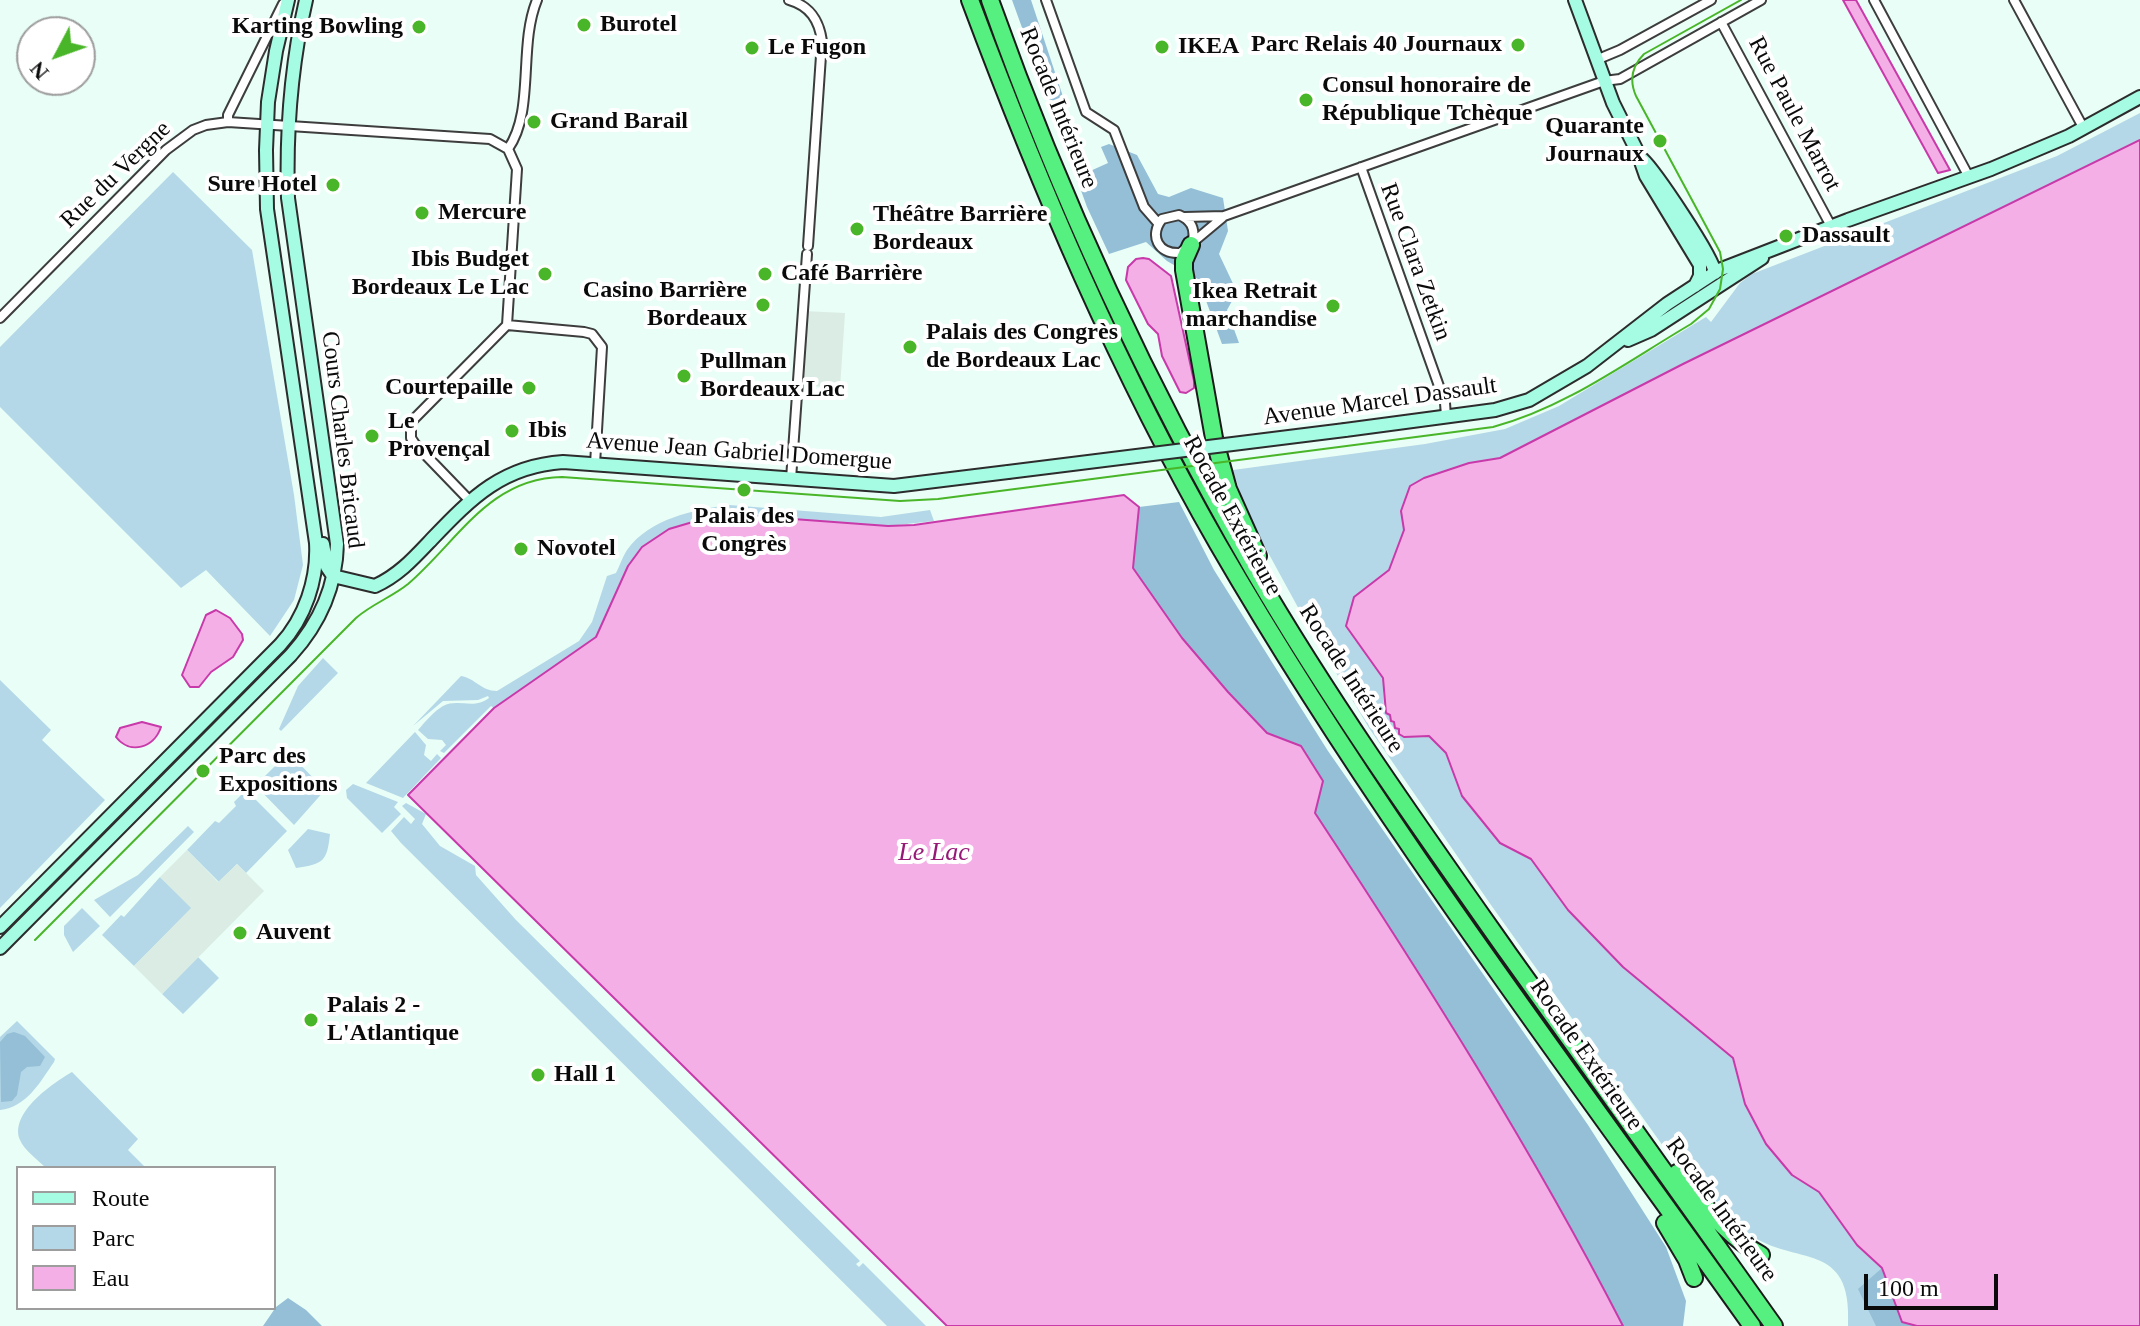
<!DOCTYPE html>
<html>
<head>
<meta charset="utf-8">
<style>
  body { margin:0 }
  #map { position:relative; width:2140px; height:1326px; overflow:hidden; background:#e9fef6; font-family:Georgia,serif }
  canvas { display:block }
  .legend { position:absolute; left:16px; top:1166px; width:260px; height:144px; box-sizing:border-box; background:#fff; border:2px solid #9d9d9d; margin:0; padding:10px 14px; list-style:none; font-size:24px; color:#0a0a0a }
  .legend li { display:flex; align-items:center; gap:16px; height:40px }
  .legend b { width:40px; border:2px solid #9d9d9d }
  .north { position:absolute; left:16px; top:16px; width:80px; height:80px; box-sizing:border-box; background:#fff; border:2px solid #9d9d9d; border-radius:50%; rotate:229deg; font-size:22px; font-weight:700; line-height:32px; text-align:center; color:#0a0a0a }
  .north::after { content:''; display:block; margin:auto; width:28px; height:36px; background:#49b528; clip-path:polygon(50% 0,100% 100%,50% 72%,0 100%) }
  .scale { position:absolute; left:1864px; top:1274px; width:134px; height:36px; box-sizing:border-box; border:4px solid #0a0a0a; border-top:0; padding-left:10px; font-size:24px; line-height:28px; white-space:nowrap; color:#0a0a0a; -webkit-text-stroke:6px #fff; paint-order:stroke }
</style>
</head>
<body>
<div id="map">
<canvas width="2140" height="1326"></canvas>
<ul class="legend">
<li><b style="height:10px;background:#a5fce3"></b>Route</li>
<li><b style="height:22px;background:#b4d8e7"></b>Parc</li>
<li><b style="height:22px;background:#f4afe7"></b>Eau</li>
</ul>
<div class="north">N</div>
<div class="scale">100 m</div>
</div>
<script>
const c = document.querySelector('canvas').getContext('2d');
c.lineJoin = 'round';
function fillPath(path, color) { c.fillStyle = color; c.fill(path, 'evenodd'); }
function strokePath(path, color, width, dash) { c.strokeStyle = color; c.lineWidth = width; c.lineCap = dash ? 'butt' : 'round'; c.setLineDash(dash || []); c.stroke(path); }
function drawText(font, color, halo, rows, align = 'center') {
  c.font = font + ' Georgia,serif'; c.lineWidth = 8; c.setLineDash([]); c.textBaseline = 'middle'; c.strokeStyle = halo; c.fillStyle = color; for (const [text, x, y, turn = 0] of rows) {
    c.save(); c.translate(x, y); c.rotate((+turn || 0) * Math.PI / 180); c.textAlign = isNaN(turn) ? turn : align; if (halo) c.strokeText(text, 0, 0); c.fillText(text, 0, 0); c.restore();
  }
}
fillPath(new Path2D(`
  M2140,113V140L1500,458L1469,463L1424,478L1410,486L1401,511L1404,530L1389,570L1354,597L1346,626L1383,678L1384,707L1391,718V722L1396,725L1395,728H1399L1405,737L1429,736L1446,753L1462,796L1500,843L1531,859L1568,910L1623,967L1733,1058L1745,1104L1792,1175L1819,1192L1857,1245L1882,1268L1902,1322L1917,1326H1848C1853,1239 1795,1267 1749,1234C1733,1222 1719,1203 1705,1189L1698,1195L1491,905L1369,728L1307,624L1246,512L1233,470L1425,444L1505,429L1559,406L1706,317L1711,322L1740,283L1752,274L2057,156Z
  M173,172L252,250L294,495L303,565L294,600L270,636L206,570L181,588L0,407V347Z
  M729,505L881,517L930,510L934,521L888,526L713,516L669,529L642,547L628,566L596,637L494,708L491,706L444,753L440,751L446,745L442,740L428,739L418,730C425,722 434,711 443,706C458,698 474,710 489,698L488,696L478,700L443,701L413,726L461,676C475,678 481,691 497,691L579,641L592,622L607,576L616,573C620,565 623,556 627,550C650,518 694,510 729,505Z
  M323,658L338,673L281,731L279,729L298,686Z
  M0,680L51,730L42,740L105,800L0,908Z
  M415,732L426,745L424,755L431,761L437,754L441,758L403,798L366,783Z
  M286,750L325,790L294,825L253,783L257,779L260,781L281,760L279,756Z
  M353,784L398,802L394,807L401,814L382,833L347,798L346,790Z
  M246,790L287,831L246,873L237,864L219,882L187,850L215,821L219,823L236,806L234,802Z
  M406,803L426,814L422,824L440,846L475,866L476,875L516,920L851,1252L860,1261L856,1264L859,1267L863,1263L926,1326H887L401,843L391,831L404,817L411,824L415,819L402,806Z
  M188,826L194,832L110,917L94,900L138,875Z
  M308,829L330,834C327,861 324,864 296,868L288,850Z
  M160,877L192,908L134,966L102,935L121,915L124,917Z
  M82,908L100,926L73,952L64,935V926Z
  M198,957L219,978L183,1014L162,994Z
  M17,1021L55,1059L54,1062C40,1082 27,1107 0,1110V1037Z
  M72,1072L138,1139L128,1150L146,1168H46C38,1160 24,1150 20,1140C9,1113 53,1083 72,1072Z`), '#b4d8e7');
fillPath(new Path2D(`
  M1012,0H1031L1088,172L1108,163L1101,147L1109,144L1137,155L1158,194L1169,197L1191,188L1223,198L1228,231L1219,254L1237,292L1227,310L1239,343L1222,344L1198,279L1167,261L1146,242L1109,254L1087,207Z
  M1179,502L1214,570L1328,751L1588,1125L1666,1247L1686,1301L1683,1326H1623C1532,1149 1425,980 1315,813L1323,781L1301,746L1267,733L1228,692L1182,638L1133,568L1139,507Z
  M14,1032L25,1036L45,1057L40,1066L27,1067L21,1072L17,1095L12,1101L1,1102L0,1042L7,1034Z
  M1882,1268L1902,1322L1917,1326H1876L1858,1289Z
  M288,1298L306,1310L322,1326H263L276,1307Z`), '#94bfd7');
fillPath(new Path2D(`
  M803,311L845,313L840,388L798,385Z
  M187,850L218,882L237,864L264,891L162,994L134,966L191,908L160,877Z`), '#daece4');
const water = new Path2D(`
  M1843,0H1856L1950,170L1938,173Z
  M2140,140V1326H1917L1902,1322L1882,1268L1857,1245L1819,1192L1792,1175L1766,1144L1745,1104L1733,1058L1623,967L1568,910L1531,859L1500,843L1462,796L1446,753L1429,736L1404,737L1399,734V729L1395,728L1394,722L1391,721L1390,715L1386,713L1383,678L1346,626L1354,597L1389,570L1404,530L1401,511L1410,486L1424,478L1469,463L1500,458L1683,364Z
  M1143,258L1149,259L1171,276L1194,381V388L1186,393L1180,392L1162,356L1158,334L1148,324L1126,280L1128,267L1136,259Z
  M1124,495L1139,507L1133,568L1182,638L1228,692L1267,733L1301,746L1323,781L1315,813C1425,980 1532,1149 1623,1326H947L408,795L494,708L596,637L628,566L642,547L669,529L713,516L739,515L888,526L914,525Z
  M216,610L230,618L242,634L243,640L233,657L211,672L199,687H190L182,675L206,615Z
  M142,722L161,727C154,748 130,755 116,737L120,728Z`);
fillPath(water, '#f4afe7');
strokePath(water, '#c839aa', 2);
const street = new Path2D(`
  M789,0C810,6 819,20 822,41L808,246
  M1046,0L1086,112L1114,130L1144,207L1158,223
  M1874,0L1969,177
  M2014,0L2084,129
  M1721,22L1831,226
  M1596,60L1620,50L1711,0
  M228,122V115L283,4
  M508,149C535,111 518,46 537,0
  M1361,167L1445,403L1446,416
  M1185,217L1224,216L1604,81L1620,79L1761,0
  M1193,240C1195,228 1191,220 1179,215L1162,219C1149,236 1158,254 1180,253L1222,218
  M0,318L166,150L193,130L206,125L228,122L490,139L508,149L517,169L507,325L584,332L592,334L602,347L595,464
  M791,479L807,254
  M471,502L415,444L411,438V422L507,325`);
const secondary = new Path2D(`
  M1575,0L1613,103L1638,153L1646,176L1700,265V276L1695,286
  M1642,159C1655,171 1713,257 1715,273
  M1628,340L1651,330L1762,258
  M1345,430L1495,410L1529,400L1587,366L1667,304L1719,270L1848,220L1991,169L2069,136L2140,97
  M323,544L327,567L333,576L375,586C399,575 414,558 432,539C472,497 503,466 563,462L894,486L1008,472
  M0,927L280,645C305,618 318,579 316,543L267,209L266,150L268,102L276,51L288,0
  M0,948L291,655C319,624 336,586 337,544L288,198C286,132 291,65 306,0`);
const highway = new Path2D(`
  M970,0C1040,187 1118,370 1218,544C1376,817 1569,1069 1752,1326
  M990,0C1060,198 1149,389 1254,571C1331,703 1420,828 1508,953C1597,1077 1686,1202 1774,1326
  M1191,245L1184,261V270L1214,438L1228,489L1258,556
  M1677,1173C1704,1204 1725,1235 1761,1255
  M1665,1223L1687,1260L1694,1278`);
strokePath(street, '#3d3d3d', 12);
strokePath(secondary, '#2c2c2c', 16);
strokePath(highway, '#1b1b1b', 20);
strokePath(street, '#fff', 8);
strokePath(secondary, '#a5fce3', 12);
strokePath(highway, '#55f07f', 16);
strokePath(new Path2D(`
  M35,940L356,618C372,604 392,597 408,584C458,541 489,478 562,477L900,501L938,499L1493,427C1565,408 1628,361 1691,324L1709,309L1720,289L1723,269L1720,252L1636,96C1629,80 1632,66 1644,54L1741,0`), '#49b528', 2);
const secondaryBridge = new Path2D(`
  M1008,472L1345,430`);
strokePath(secondaryBridge, '#2c2c2c', 16, []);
strokePath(secondaryBridge, '#a5fce3', 12);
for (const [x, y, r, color] of [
  [584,25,8,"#49b528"],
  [419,27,8,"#49b528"],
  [1518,45,8,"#49b528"],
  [1162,47,8,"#49b528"],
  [752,48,8,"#49b528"],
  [1306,100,8,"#49b528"],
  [534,122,8,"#49b528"],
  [1660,141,8,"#49b528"],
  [333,185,8,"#49b528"],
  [422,213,8,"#49b528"],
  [857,229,8,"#49b528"],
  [1786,236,8,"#49b528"],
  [545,274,8,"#49b528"],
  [765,274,8,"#49b528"],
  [763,305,8,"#49b528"],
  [1333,306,8,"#49b528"],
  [910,347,8,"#49b528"],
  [684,376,8,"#49b528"],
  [529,388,8,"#49b528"],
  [512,431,8,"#49b528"],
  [372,436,8,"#49b528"],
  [744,490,8,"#49b528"],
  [521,549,8,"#49b528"],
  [203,771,8,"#49b528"],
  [240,933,8,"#49b528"],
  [311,1020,8,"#49b528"],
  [538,1075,8,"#49b528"]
]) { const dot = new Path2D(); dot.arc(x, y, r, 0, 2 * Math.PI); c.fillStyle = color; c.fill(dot); strokePath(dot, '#fff', 3); }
drawText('bold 24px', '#0a0a0a', '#fff', [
  ["Burotel",600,25],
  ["Karting Bowling",403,27,"right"],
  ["Parc Relais 40 Journaux",1502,45,"right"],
  ["IKEA",1178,47],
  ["Le Fugon",768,48],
  ["Consul honoraire de",1322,86],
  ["République Tchèque",1322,114],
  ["Grand Barail",550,122],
  ["Quarante",1644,127,"right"],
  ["Journaux",1644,155,"right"],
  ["Sure Hotel",317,185,"right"],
  ["Mercure",438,213],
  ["Théâtre Barrière",873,215],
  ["Bordeaux",873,243],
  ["Dassault",1802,236],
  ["Ibis Budget",529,260,"right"],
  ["Bordeaux Le Lac",529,288,"right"],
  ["Café Barrière",781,274],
  ["Casino Barrière",747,291,"right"],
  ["Bordeaux",747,319,"right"],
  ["Ikea Retrait",1317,292,"right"],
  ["marchandise",1317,320,"right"],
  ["Palais des Congrès",926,333],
  ["de Bordeaux Lac",926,361],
  ["Pullman",700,362],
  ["Bordeaux Lac",700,390],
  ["Courtepaille",513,388,"right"],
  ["Le",388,422],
  ["Provençal",388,450],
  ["Ibis",528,431],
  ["Palais des",744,517,"center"],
  ["Congrès",744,545,"center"],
  ["Novotel",537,549],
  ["Parc des",219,757],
  ["Expositions",219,785],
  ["Auvent",256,933],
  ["Palais 2 -",327,1006],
  ["L'Atlantique",327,1034],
  ["Hall 1",554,1075]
], 'left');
drawText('24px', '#0a0a0a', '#fff', [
  ["Rocade Intérieure",1058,108,68],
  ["Rue Paule Marrot",1794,114,62],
  ["Rue du Vergne",116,175,-44],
  ["Rue Clara Zetkin",1415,262,70],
  ["Avenue Marcel Dassault",1380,402,-8],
  ["Cours Charles Bricaud",342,440,83],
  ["Avenue Jean Gabriel Domergue",739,452,4],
  ["Rocade Extérieure",1232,516,61],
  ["Rocade Intérieure",1351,679,57],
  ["Rocade Extérieure",1586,1055,55],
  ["Rocade Intérieure",1721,1210,54]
]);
drawText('italic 26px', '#971977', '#fff', [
  ["Le Lac",934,853]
]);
</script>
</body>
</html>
